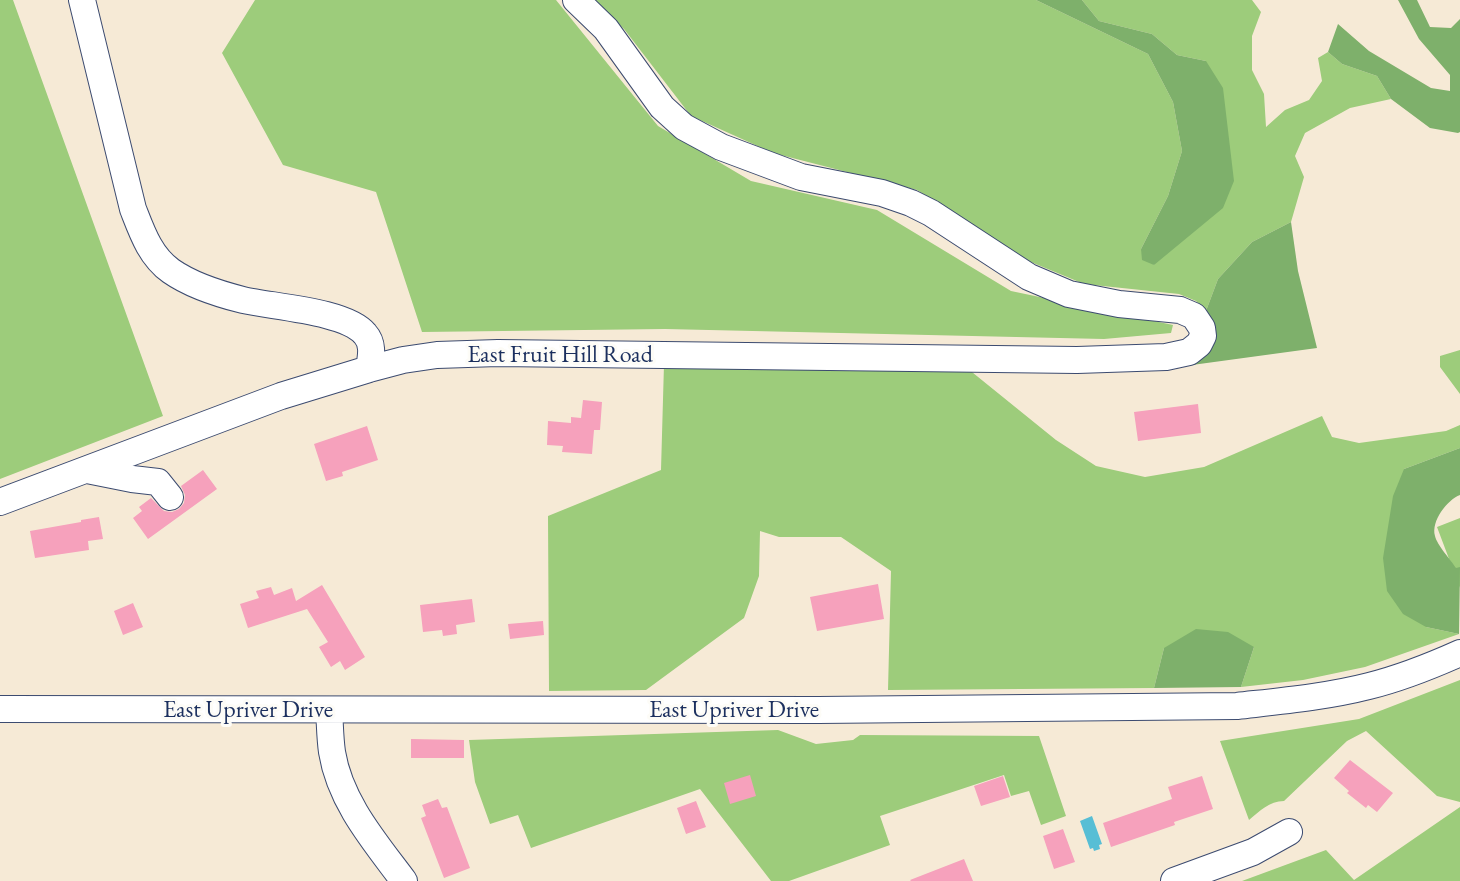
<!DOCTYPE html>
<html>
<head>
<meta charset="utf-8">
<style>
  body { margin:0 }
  canvas { display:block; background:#f6ead6 }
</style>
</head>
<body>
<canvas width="1460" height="881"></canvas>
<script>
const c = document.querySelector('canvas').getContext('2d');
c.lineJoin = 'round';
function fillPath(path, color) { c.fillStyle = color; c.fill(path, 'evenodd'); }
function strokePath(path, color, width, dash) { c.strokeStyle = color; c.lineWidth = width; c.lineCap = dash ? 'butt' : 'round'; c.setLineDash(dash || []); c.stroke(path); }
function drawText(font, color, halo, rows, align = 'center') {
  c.font = font + ' "EB Garamond",serif'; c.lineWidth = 6; c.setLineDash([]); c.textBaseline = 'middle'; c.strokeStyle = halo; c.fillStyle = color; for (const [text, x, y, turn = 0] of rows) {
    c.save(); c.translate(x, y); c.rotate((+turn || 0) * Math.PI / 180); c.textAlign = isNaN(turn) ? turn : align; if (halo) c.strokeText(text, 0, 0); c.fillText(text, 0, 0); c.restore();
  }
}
fillPath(new Path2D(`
  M0,0H13L163,416L0,479Z
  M255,0H556L658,126L751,181L877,210L1011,291L1173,325L1171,333L1104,339L665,329L422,332L376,192L283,165L222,53Z
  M593,0H1036L1148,54L1173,102L1182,151L1168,196L1141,249L1154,265L1206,61L1177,55L1152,34L1099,21L1082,0H1252L1261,12L1252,36V70L1264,94L1266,127L1285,110L1309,100L1322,81L1318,58L1328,52L1342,64L1377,76L1391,99L1350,108L1305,133L1295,156L1304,177L1291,222L1252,242L1218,279L1206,311L1196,301L1179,294L1084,284L1026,260L917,190L773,153L691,116L624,29Z
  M1460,350V394L1440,367V356Z
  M664,364H962L1056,440L1096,466L1145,477L1204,467L1322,416L1332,437L1359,443L1446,431L1460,425V448L1404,469L1426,627L1459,634L1365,667L1303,680L1241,687L1254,647L1164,648L1154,688L888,690L891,571L841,537H779L760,531L759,576L744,618L646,690L549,691L548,516L661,470Z
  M1460,518V588L1437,527Z
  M1460,680V802L1437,796L1366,731L1347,741L1284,801C1269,801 1260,811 1249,820L1220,741L1359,719Z
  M778,730L816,744L853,740L860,735L1039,736L1066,816L1041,825L1029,791L1011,796L1004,775L880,816L890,845L789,881H771L700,789L531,848L518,815L490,824L475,782L469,740Z
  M1460,807V881H1242L1326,850L1354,880Z`), '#9dcc7b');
fillPath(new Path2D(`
  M1036,0H1082L1099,21L1152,34L1177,55L1206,61L1223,88L1234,181L1223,208L1154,265L1142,260L1141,249L1168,196L1182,151L1173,102L1148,54Z
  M1398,0H1417L1430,27L1451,28L1460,19V132L1458,133L1430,128L1391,99L1377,76L1342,64L1328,52L1338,24L1369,51L1431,88L1450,91V75L1419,39Z
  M1291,222L1298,271L1317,348L1170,368L1213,333L1206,311L1218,279L1252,242Z
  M1460,448V495C1447,500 1431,521 1435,536C1437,545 1451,560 1456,568L1460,567L1459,634L1426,627L1403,614L1387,591L1383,558L1393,496L1404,469Z
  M1196,629L1228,632L1254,647L1241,687L1154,688L1164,648Z`), '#7eb06b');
fillPath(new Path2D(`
  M1092,816L1102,844L1099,845L1100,849L1094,851L1093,848L1090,849L1080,821Z`), '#57bed5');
fillPath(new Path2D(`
  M583,400L602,402L600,430H594L592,454L562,452L563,446L547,445L548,421L571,423V417L581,418Z
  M1198,404L1201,433L1138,441L1134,412Z
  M367,426L378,460L342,472L343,476L326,481L314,444Z
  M203,470L217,489L148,539L133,518L142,511L139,507L151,498L164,511L172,512L179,509L184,503L185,495L181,486Z
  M99,517L103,539L88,541L89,550L35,558L30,531L81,522V520Z
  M878,584L884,619L817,631L810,597Z
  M322,585L365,657L345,670L340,661L331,667L319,647L328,642L307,609L248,628L240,604L259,598L256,591L271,587L274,595L292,588L296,601Z
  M472,599L475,622L456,625L457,634L443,636L442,630L423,632L420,605Z
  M133,603L143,627L123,635L114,611Z
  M543,621L544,635L510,639L508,624Z
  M411,739L464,740V758H411Z
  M1350,760L1393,793L1377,812L1368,805L1366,808L1347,793L1349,791L1334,778Z
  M750,775L756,796L730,804L724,783Z
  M1003,776L1010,797L981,806L974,786Z
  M1202,776L1213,809L1174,822L1175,825L1111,847L1103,823L1172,799L1168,787Z
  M438,799L442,808L447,807L470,868L444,878L421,818L426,816L422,805Z
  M696,801L706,827L686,834L677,808Z
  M1063,829L1075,862L1054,869L1043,836Z
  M964,859L973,881H911L910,880Z`), '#f6a1bc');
const minor = new Path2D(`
  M82,0L133,209C142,232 150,256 171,271C191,285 219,294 243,300C273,307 346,311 365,334C374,344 371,356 369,369
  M87,470L132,479L158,482L170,497
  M0,502L281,396L369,369L403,360L437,355L498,353L1077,360L1166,357L1189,352L1199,344L1203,336L1202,328L1194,316L1180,310L1119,304L1069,294L1029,277L931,213L911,203L882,193L801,177L721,147L684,127L662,107L606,29L576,0
  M0,709L818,710L1237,706C1281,701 1326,697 1369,686C1401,678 1431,666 1460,653
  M329,710C330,724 330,738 332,752C340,802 375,842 404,881
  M1174,881L1253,852L1289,832`);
strokePath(minor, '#3c4b70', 28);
strokePath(minor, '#fff', 26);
drawText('24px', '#1b2f5e', '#fdfcf7', [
  ["East Fruit Hill Road",560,355],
  ["East Upriver Drive",248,710],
  ["East Upriver Drive",734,710]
]);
</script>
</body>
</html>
